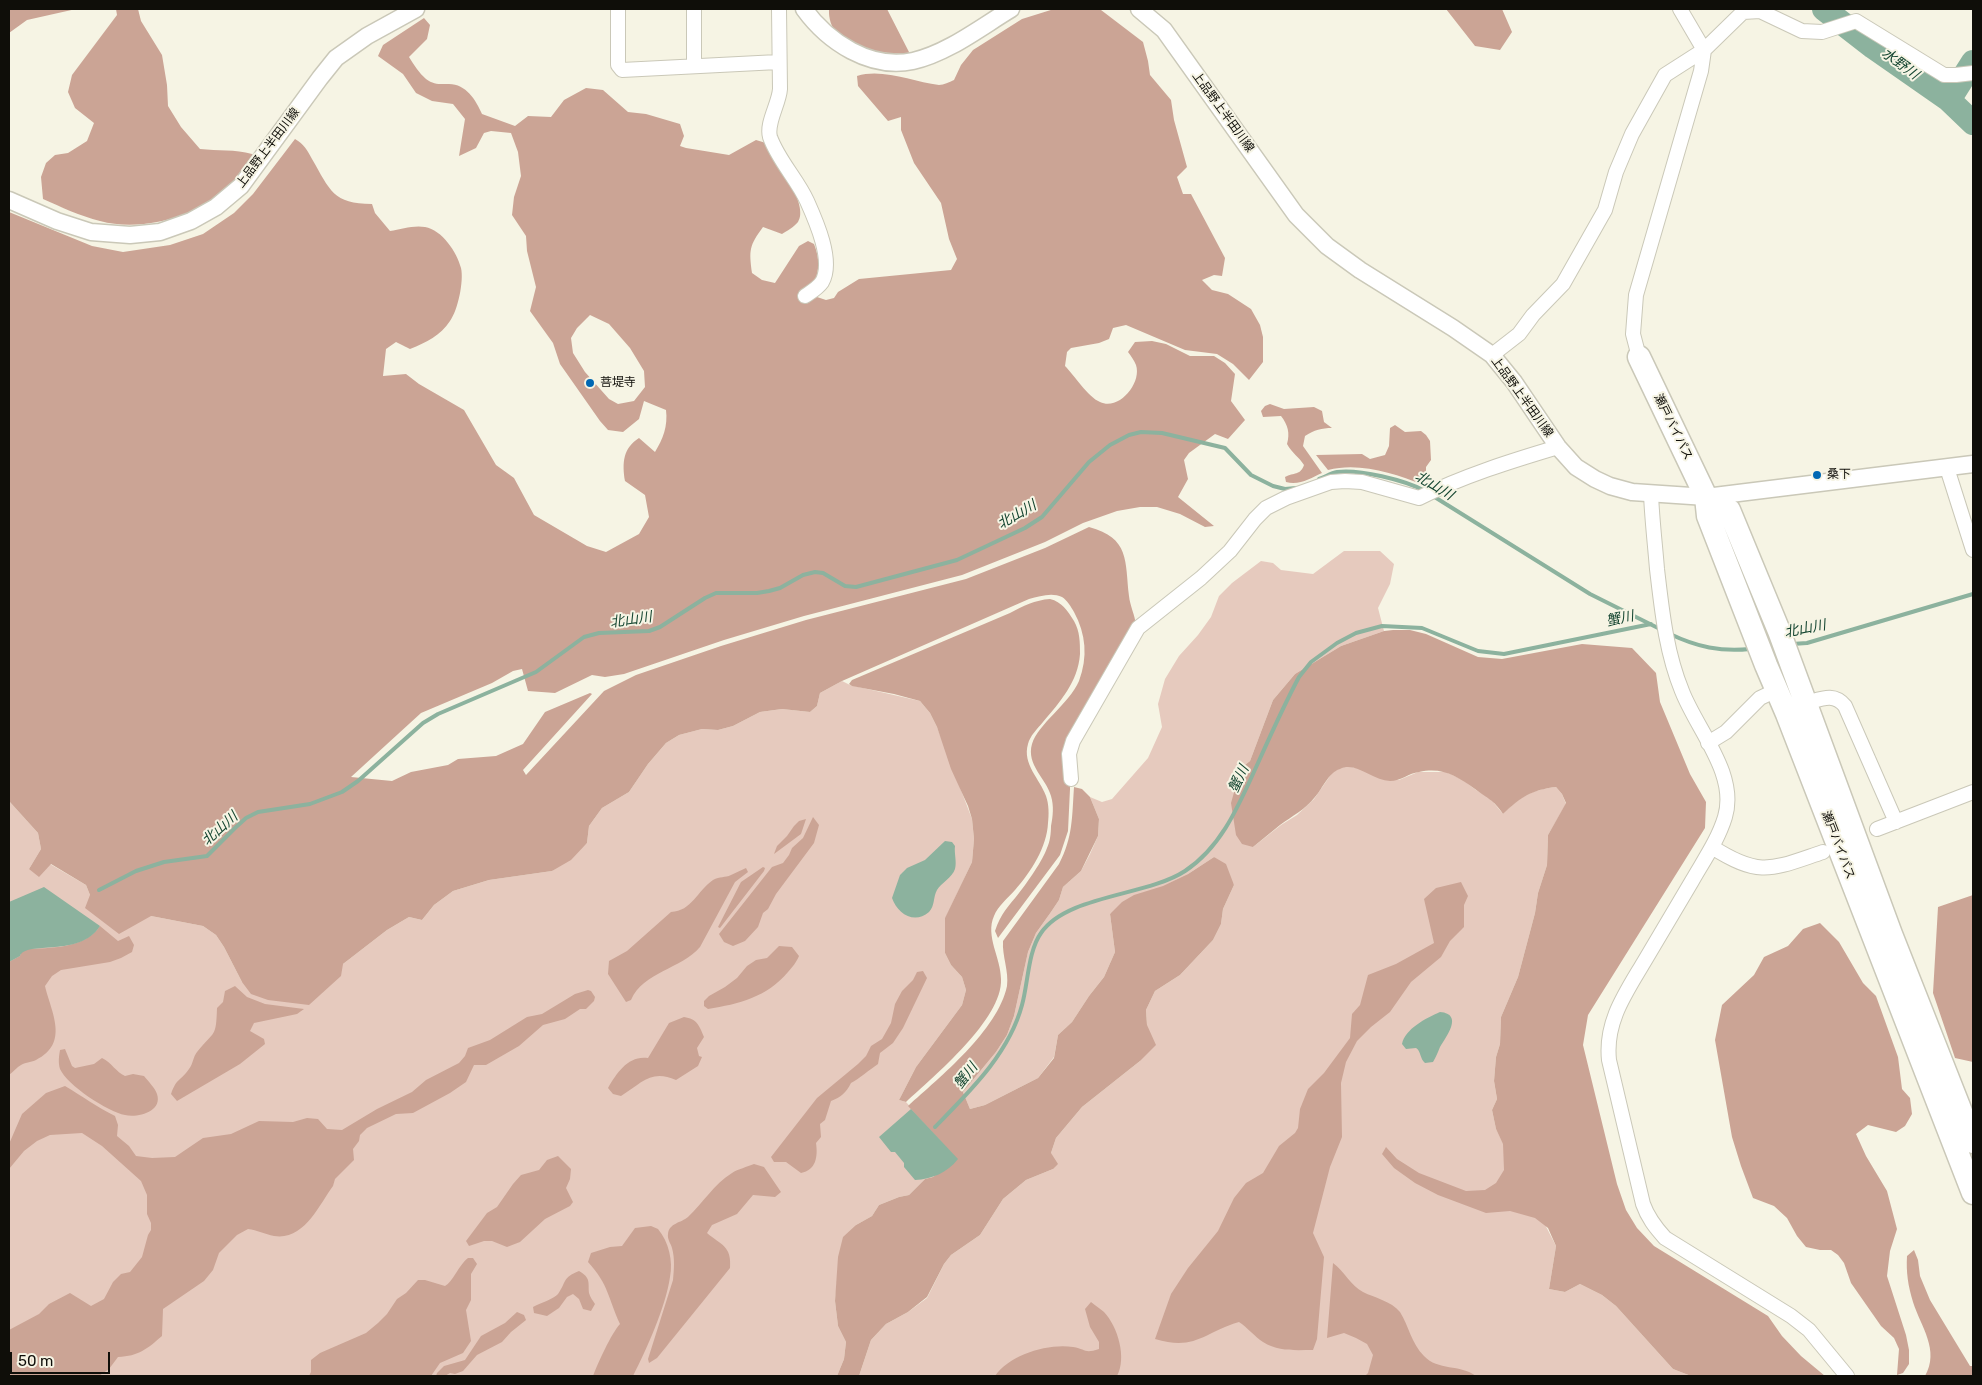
<!DOCTYPE html>
<html>
<head>
<meta charset="utf-8">
<style>
  body { margin:0 }
  #map { position:relative; width:1982px; height:1385px; overflow:hidden; background:#f6f4e4; font-family:Rubik,sans-serif }
  canvas { display:block }
  .frame { position:absolute; inset:0; border:10px solid #0f0e09; pointer-events:none }
  .scale { position:absolute; left:10px; top:1352px; width:100px; height:22px; box-sizing:border-box; border:2px solid #0f0e09; border-top:0; padding-left:6px; font-size:15px; line-height:18px; white-space:nowrap; color:#0f0e09; -webkit-text-stroke:4px #f6f4e4; paint-order:stroke }
</style>
</head>
<body>
<div id="map">
<canvas width="1982" height="1385"></canvas>
<div class="frame"></div>
<div class="scale">50 m</div>
</div>
<script>
const c = document.querySelector('canvas').getContext('2d');
c.lineJoin = 'round';
function fillPath(path, color) { c.fillStyle = color; c.fill(path, 'evenodd'); }
function strokePath(path, color, width, dash) { c.strokeStyle = color; c.lineWidth = width; c.lineCap = dash ? 'butt' : 'round'; c.setLineDash(dash || []); c.stroke(path); }
function drawText(font, color, halo, rows, align = 'center') {
  c.font = font + ' Rubik,"Noto Sans JP",sans-serif'; c.lineWidth = 4; c.setLineDash([]); c.textBaseline = 'middle'; c.strokeStyle = halo; c.fillStyle = color; for (const [text, x, y, turn = 0] of rows) {
    c.save(); c.translate(x, y); c.rotate((+turn || 0) * Math.PI / 180); c.textAlign = isNaN(turn) ? turn : align; if (halo) c.strokeText(text, 0, 0); c.fillText(text, 0, 0); c.restore();
  }
}
fillPath(new Path2D(`
  M1344,551H1380L1394,564L1390,584L1378,608L1384,631L1341,646L1295,674L1273,700L1250,761L1241,768L1253,847L1281,825L1297,815L1314,799L1332,773L1340,768L1349,766L1399,780L1418,772H1446L1463,780L1476,790L1489,797L1503,814C1521,796 1531,790 1556,787L1562,794L1566,804L1548,835L1547,865L1538,893L1535,913L1518,977L1501,1017L1500,1044L1496,1057L1494,1081L1497,1099L1492,1110L1496,1129L1556,1246L1549,1289L1565,1292L1580,1284L1602,1295L1616,1306L1673,1369L1691,1376H859L871,1340L886,1324L908,1312L927,1298L944,1264L951,1255L980,1235L1003,1199L1026,1180L1053,1169L1051,1153L1056,1138L1082,1107L1140,1061L1147,1025L1146,1010L1155,991L1180,975L1213,940L1221,924L1223,909L1234,885L1214,857L1188,874L1110,914L1115,952L1104,977L1089,996L1072,1022L1058,1035L1054,1057L1038,1078L985,1105L970,1109L963,1092L996,1052L1007,1035L1014,1016L1028,952L1036,933L1051,912L1059,900L1063,887L1081,871L1090,854L1098,836L1099,819L1090,797L1102,802L1112,799L1148,758L1162,727L1158,704L1165,679L1179,656L1198,635L1211,617L1219,596L1232,583L1261,561L1273,563L1281,570L1313,574Z
  M842,681L850,685L920,701L930,713L937,727L972,819L974,839L972,862L945,919V953L951,965L962,977L966,990L962,1005L916,1067L899,1100L906,1102L958,1159L933,1177L925,1179L909,1195L899,1197L879,1205L872,1216L856,1225L837,1282L835,1301L838,1326L846,1342L844,1359L837,1376H9V801L38,833L41,849L29,869L50,864L86,885L90,895L151,916L203,926L216,935L224,947L242,982L343,964L387,930L409,917L422,920L434,905L453,891L489,880L552,871L587,843L589,826L602,808L629,792L648,764L666,743L679,735L702,729L718,730L733,726L760,712L782,709L810,712L817,706L820,693Z`), '#e6cabe');
fillPath(new Path2D(`
  M9,9H76L27,20L9,33Z
  M116,9H138L141,21L162,55L167,85L168,106L181,127L200,149C218,151 235,149 252,154L253,158C247,166 242,176 235,183C202,215 144,233 100,221C80,216 61,207 43,199L41,177L46,163L55,155L68,153L87,141L94,123L75,108L68,92L72,75L117,15Z
  M829,9H887L910,54C880,54 827,49 829,9Z
  M1054,9L1101,10L1143,42L1148,61L1150,75L1171,100L1174,120L1187,167L1177,177L1183,194H1191L1225,258L1222,276L1214,275L1202,280L1212,290L1228,294L1251,309L1260,325L1263,337V362L1249,380L1233,364L1217,354L1185,350L1126,325L1113,328L1109,339L1099,343L1071,348L1067,352L1065,366C1074,375 1088,397 1100,402C1119,411 1142,383 1136,365C1134,360 1131,356 1128,352L1135,342L1152,341L1166,344L1190,356H1214L1225,363L1235,374L1231,401L1245,420L1228,439L1215,434L1189,453L1184,460L1188,479L1178,497L1214,526L1205,527L1180,514L1157,507H1140L1117,511L1083,523L1045,542L962,575L804,616L724,640L624,674L605,677L592,675L555,693L528,691L522,669L513,671L492,683L421,713L351,777L392,781L411,772L448,765L458,759L496,756L523,744L545,712L590,693L592,694L523,770L526,775L604,691L636,675L721,646L806,620L966,579L1045,548L1089,527C1130,538 1125,561 1129,596C1130,606 1135,615 1136,626L1069,738L1070,789L1068,831L1060,855L998,938L995,931C1001,913 1008,907 1019,893C1027,883 1043,860 1047,848C1050,842 1051,833 1051,826C1053,816 1054,806 1051,796C1046,778 1026,765 1032,744C1038,724 1069,704 1079,681C1088,657 1086,634 1074,612C1071,607 1067,600 1062,597C1052,592 1040,596 1029,599L842,681L820,693L817,706L810,712L782,709L760,712L733,726L718,730L702,729L679,735L666,743L648,764L629,792L602,808L589,826L587,843L571,860L552,871L489,880L453,891L434,905L422,920L409,917L387,930L343,964L341,976L309,1005L268,1000L251,994L242,982L224,947L216,935L203,926L151,916L119,934L85,908L90,895L86,885L51,864L39,877L29,869L41,849L38,833L9,801V212L92,246L123,252L170,245L203,234L234,213L253,194L295,139C304,144 307,150 312,159C330,190 333,204 372,204L375,213L390,231C401,229 414,225 425,227C442,230 457,252 461,268C464,281 458,310 450,321C440,336 427,342 410,349L396,342L386,349L383,376L406,374L419,384L464,410L496,465L514,478L534,515L587,546L606,552L639,534L649,517L645,495L625,481C622,463 623,448 639,438L655,452C663,439 668,426 666,410L644,401L639,419L623,432L608,430L600,421L560,364L553,343L530,311L536,287L527,251L526,236L512,215L514,197L521,176L518,152L511,133L491,131L484,133L476,148L459,156L465,119L453,104L432,101L416,93L403,74L378,56L383,45L424,18L430,25L427,39L409,57C414,65 419,73 426,79C434,85 440,84 449,84C466,84 476,100 482,114L515,126L528,116L551,117L564,100L586,88L603,90L628,112L646,114L680,124L684,136L680,146L686,148L729,155L756,140L766,143C775,159 810,205 798,222C794,227 787,231 782,234L763,227C749,246 749,250 752,273L762,280L775,283L799,246L808,241L814,244C823,267 817,279 805,300L817,297L826,300L834,298L838,292L859,279L951,270L957,259L949,239L941,203L914,163L901,130V117L888,121L858,86L857,76C883,68 913,82 939,85C944,85 949,82 954,80L961,65L973,50L1022,19ZM590,315L609,324L630,348L644,371L645,387L634,401L618,404L609,399L585,372L573,353L571,338L577,328Z
  M1446,9H1502L1512,32L1500,50L1475,46Z
  M1270,404L1284,409L1314,407L1322,411L1324,422L1332,428C1322,428 1314,430 1305,436L1303,446L1322,473C1311,478 1299,486 1286,482L1285,477C1294,472 1300,476 1304,465C1299,457 1292,453 1287,444C1290,433 1288,425 1281,416L1263,417L1261,411L1265,406Z
  M1395,425L1405,432L1421,431L1426,435L1430,441L1431,460L1426,467V478L1423,485C1394,473 1359,462 1328,470L1316,455L1362,454L1370,459L1385,455L1389,446L1390,428Z
  M1050,599C1062,602 1067,610 1074,621C1080,632 1080,642 1080,654C1078,682 1060,702 1043,722C1037,729 1030,736 1028,744C1022,764 1040,779 1046,796C1049,804 1049,815 1048,823C1047,847 1031,872 1015,890C1008,898 998,906 994,916C985,936 1001,958 1001,979C1003,1019 934,1076 906,1102L899,1100L916,1067L962,1005L966,990L962,977L951,965L945,953V918L972,862L974,839L972,819L968,806L951,769L937,727L930,713L920,701L894,694L852,686L849,684L852,680L1010,613C1023,606 1035,600 1050,599Z
  M1393,630H1410L1426,634L1478,657L1502,659L1582,644L1632,648L1656,673L1660,702L1690,774L1706,802L1705,828L1588,1015L1583,1045L1617,1184L1626,1210L1637,1228L1654,1246L1768,1316L1782,1336L1801,1356L1825,1376H1691L1673,1369L1616,1306L1602,1295L1580,1284L1565,1292L1549,1289L1556,1246L1548,1228L1535,1218L1510,1211L1486,1213L1438,1195L1415,1183L1394,1168L1382,1154L1386,1147L1397,1159L1419,1173L1466,1191L1485,1190L1496,1183L1504,1170L1503,1144L1496,1129L1492,1110L1497,1099L1494,1081L1496,1057L1500,1044L1501,1017L1518,977L1535,913L1538,893L1547,865L1548,835L1566,803L1562,794L1556,787C1531,790 1521,797 1503,814C1493,799 1488,799 1475,789C1456,776 1443,767 1419,772C1409,773 1401,781 1390,781C1373,781 1356,761 1340,769C1328,773 1323,788 1315,797C1305,810 1292,816 1280,825C1271,832 1262,840 1253,847L1242,844L1236,835L1231,803L1241,768L1250,761L1273,700L1295,674L1341,646L1384,631Z
  M1074,787L1082,789L1090,797L1099,819L1098,836L1081,871L1063,887L1059,900L1051,912L1036,933L1028,952L1014,1016L1007,1035L996,1052L963,1092L970,1109L985,1105L1038,1078L1054,1058L1058,1035L1072,1022L1089,996L1104,977L1115,952L1110,914L1122,902L1134,895L1163,886L1188,874L1214,857L1226,864L1234,885L1223,909L1221,924L1213,940L1180,975L1155,991L1146,1010L1147,1025L1156,1045L1140,1061L1082,1107L1056,1138L1051,1153L1058,1164L1053,1169L1026,1180L1003,1199L980,1235L951,1255L944,1264L927,1297L908,1312L886,1324L871,1340L859,1376H837L844,1359L846,1342L838,1326L835,1301L838,1257L843,1237L856,1225L872,1216L879,1205L899,1197L909,1195L925,1179L933,1177L957,1159L908,1106C940,1077 998,1030 1007,986C1009,971 1002,956 1003,941L1059,864C1073,837 1072,817 1074,787Z
  M813,817L819,825L814,843L776,894L768,909L763,913L758,927L745,941L733,946L724,942L719,934L772,867L783,863L789,855L792,848L803,838Z
  M806,819L801,834L774,854L777,846L787,836L794,826L799,821Z
  M763,867L765,868L764,871L720,928L718,927L741,882Z
  M746,868L748,872L735,882L700,947C681,969 643,972 631,1000L626,1002L608,974L609,961L627,951L671,912C692,911 697,891 713,880C720,876 725,878 731,875C736,873 741,870 746,868Z
  M1461,882L1468,896L1464,905V927L1450,941L1441,957L1411,982L1390,1012L1371,1027L1357,1041L1346,1062L1341,1083L1342,1137L1330,1167L1313,1233L1324,1257L1317,1339L1313,1350C1296,1350 1279,1352 1263,1342C1254,1336 1248,1328 1239,1322C1203,1333 1195,1351 1155,1339L1171,1294L1188,1268L1218,1231L1234,1198L1246,1183L1263,1173L1279,1146L1295,1133L1298,1128L1300,1109L1308,1089L1324,1073L1350,1038L1352,1014L1360,1005L1368,975L1396,964L1434,943L1424,899L1436,888Z
  M1973,895V1062L1955,1058L1933,993L1938,907Z
  M1820,923L1839,942L1863,983L1876,996L1898,1057L1902,1089L1910,1098L1912,1114L1905,1126L1896,1132L1868,1125L1856,1134L1866,1156L1887,1191L1897,1229L1890,1251L1887,1276L1906,1335L1909,1350V1364L1903,1373L1897,1375L1899,1349L1894,1338L1881,1326L1851,1283L1844,1263L1838,1255L1831,1250H1820L1806,1247L1797,1236L1787,1218L1774,1206L1753,1198L1741,1166L1732,1137L1715,1040L1722,1005L1754,975L1764,957L1788,946L1803,929Z
  M100,926L118,941L129,936L134,945L132,952L121,958L110,962L61,970L52,976L45,986C51,1012 70,1043 36,1060C32,1062 26,1062 21,1065C17,1067 13,1072 9,1075V962L20,956L21,952L26,949C49,948 85,949 100,926Z
  M779,946L792,947L799,956C796,963 793,966 788,972C767,997 739,1004 708,1009L704,1006V1001L709,996L725,987L737,978L747,966L756,960L767,958Z
  M923,971L927,978L903,1028L893,1043L880,1053L878,1064C869,1070 859,1079 851,1083C846,1093 841,1097 831,1101L825,1120L820,1124L821,1137L816,1143C818,1157 816,1170 801,1173L786,1162H774L771,1157L817,1098L858,1064L866,1056L871,1046L882,1039L891,1023L895,1004L902,991L913,980L917,972Z
  M235,986L247,997L265,1004L304,1009L297,1014L254,1023L250,1031L264,1039L265,1044L240,1064L177,1101L171,1094C177,1077 181,1081 189,1069C193,1064 193,1057 197,1052C215,1030 216,1038 217,1008L223,1002L225,991Z
  M588,990L591,991L595,997L594,1001L586,1009H580L565,1019L543,1025L519,1046L486,1065H474L466,1082L450,1093L413,1113L396,1114L367,1128L360,1135L359,1141L353,1149L354,1160L335,1179L333,1186C319,1205 304,1241 274,1236C265,1234 257,1230 248,1229L237,1235L219,1253L213,1270L204,1281L163,1309L162,1336C147,1349 139,1356 118,1357L109,1369L99,1376H9V1330L39,1314L49,1304L70,1293L91,1306L104,1299L113,1282L121,1274L130,1272L142,1257L148,1235L151,1230V1223L147,1214V1195L141,1181L102,1146L82,1133L50,1135L37,1141L24,1151L9,1169V1144L22,1114L46,1093L65,1086C82,1096 97,1107 115,1116L118,1125L117,1136L129,1146L136,1156L152,1158L175,1157L203,1138L231,1134L259,1121L293,1122L307,1118L318,1119L327,1129L342,1130L377,1109L412,1092L426,1080L459,1063L465,1056L468,1048L490,1040L527,1017L542,1014L575,994Z
  M684,1017C697,1019 699,1025 704,1037L697,1048L699,1056L702,1057L698,1066L676,1080C651,1069 642,1083 621,1096L613,1094L608,1088C617,1072 629,1055 648,1058L669,1023Z
  M65,1049L72,1066L75,1068L94,1064L102,1058C112,1063 116,1072 125,1076L133,1074L144,1076C148,1081 155,1088 157,1094C163,1112 137,1118 125,1115C108,1112 67,1085 60,1069C58,1062 59,1056 60,1050Z
  M558,1156L571,1169L570,1179L566,1188L573,1202L570,1206L545,1219L520,1242L507,1247L492,1241H484L469,1246L466,1241L487,1213L497,1207L513,1184L521,1175L539,1170L547,1160Z
  M754,1164L764,1167L781,1192L775,1197L753,1195L737,1214L712,1225L707,1233C721,1245 732,1246 730,1268L657,1358L649,1363L648,1359L673,1280C674,1269 675,1259 672,1248C671,1244 667,1239 668,1234C669,1223 681,1223 688,1217C703,1203 714,1184 732,1173C738,1169 747,1167 754,1164Z
  M651,1226L658,1229C669,1242 673,1261 670,1277C666,1306 646,1351 633,1376H593C598,1363 611,1334 620,1324C608,1298 609,1285 588,1262L591,1253L610,1247L622,1246L635,1228Z
  M1914,1250L1918,1260L1920,1276L1930,1300L1970,1366H1973V1376H1925C1940,1350 1921,1327 1913,1302C1908,1286 1906,1272 1907,1256Z
  M468,1258H473L477,1264L471,1274V1300L466,1310L471,1341L463,1353L440,1363L431,1376H309L311,1372V1360L320,1353L366,1333L378,1323L387,1314L397,1299L406,1293L418,1280H425L445,1286C453,1282 458,1266 468,1258Z
  M1333,1263C1344,1271 1351,1286 1363,1292C1375,1298 1391,1301 1400,1312C1409,1326 1411,1343 1424,1356C1438,1371 1460,1364 1476,1376H1365L1368,1373L1373,1355L1367,1344L1356,1338L1344,1333L1327,1338Z
  M579,1271C591,1278 588,1282 589,1293C590,1297 593,1301 595,1304L591,1311L583,1309L579,1299L573,1294L567,1297L559,1308L547,1316L534,1313L533,1307C540,1303 554,1299 558,1294C567,1281 562,1278 579,1271Z
  M1091,1302C1095,1305 1100,1309 1104,1312C1118,1327 1127,1358 1117,1376H995C1009,1355 1048,1343 1073,1347C1086,1349 1084,1354 1099,1349V1342L1090,1327L1085,1309Z
  M517,1312L524,1315L526,1320L511,1332L502,1342L477,1355L463,1371L455,1374L450,1373L445,1376H436L437,1373L444,1366L465,1360L481,1336L505,1323Z`), '#cba495');
fillPath(new Path2D(`
  M945,841L952,842L955,846C954,853 957,862 955,869C952,878 941,883 937,890C933,897 935,906 929,912C914,925 897,913 892,898L900,875L907,868L925,860Z
  M44,887L100,926C80,958 26,940 20,956L9,962V902Z
  M1440,1012C1464,1014 1446,1037 1440,1047C1438,1052 1436,1057 1433,1062L1425,1063C1420,1059 1421,1051 1416,1048L1406,1049L1402,1044C1405,1029 1426,1018 1440,1012Z
  M911,1109L958,1159C947,1173 932,1179 915,1180L904,1167V1163L895,1152H891L879,1137Z`), '#8cb29e');
strokePath(new Path2D(`
  M1319,479C1325,477 1331,473 1337,472C1359,469 1405,480 1425,491
  M1433,496L1590,594L1662,630
  M1670,634C1697,647 1721,652 1750,649
  M1792,644L1807,643L1973,594
  M99,890L136,871L164,862L207,856L235,828L246,818L258,812L310,804L342,792L358,781L423,723L438,714L536,672L584,637L599,633L649,631L660,627L705,598L716,593H757L769,591L780,588L803,575L815,572L823,573L845,586L856,587L957,560L1025,528L1042,517L1089,462L1110,445L1129,435L1141,432L1162,433L1225,448L1251,475L1273,486L1285,489L1296,488
  M935,1127C969,1092 1009,1054 1022,1005C1028,984 1028,951 1041,933C1067,895 1147,896 1185,871C1223,846 1240,802 1258,763C1271,734 1284,705 1299,677L1311,662L1337,643L1356,633L1382,626L1422,628L1478,651L1504,654L1651,624`), '#8cb29e', 4);
strokePath(new Path2D(`
  M1824,9L1873,47L1949,100L1973,123
  M1949,100L1973,62`), '#8cb29e', 24);
const minor = new Path2D(`
  M618,9V65L622,70L778,62
  M779,9L780,89C779,104 766,123 770,137C778,160 797,179 807,201C816,221 834,261 822,282C818,288 811,292 805,296
  M694,66V9
  M1492,355L1519,334L1533,315L1563,284L1605,210L1616,172L1632,134L1665,75L1704,50L1743,12L1760,11L1802,31L1822,32L1856,21L1944,75H1956L1973,73
  M1639,357L1633,334L1636,295L1701,71L1704,50L1680,9
  M1947,468L1973,550
  M1651,494C1652,519 1655,544 1657,569C1662,611 1666,652 1682,691C1697,730 1738,774 1725,817C1718,840 1704,860 1692,881C1676,908 1660,935 1644,962C1625,994 1605,1022 1609,1060L1643,1204C1648,1218 1655,1227 1665,1238L1791,1316L1809,1330L1847,1376
  M1806,703C1821,699 1834,692 1845,706L1896,822
  M1708,743L1726,732L1760,698L1777,690
  M1071,779L1069,754L1073,741L1138,628L1201,578L1230,551L1255,519L1266,508L1286,498L1331,482L1345,481L1362,482L1419,498C1463,476 1511,461 1558,447
  M1877,829L1973,792
  M1712,847C1760,878 1772,869 1823,852`);
const tertiary = new Path2D(`
  M804,9C828,42 870,70 913,61C948,53 981,27 1011,9
  M1139,9L1164,30L1296,215L1327,246L1360,270L1453,328L1492,355L1514,382L1558,447L1576,467L1595,479L1610,486L1632,492L1706,497L1973,464
  M9,200L57,221L91,232L130,235L160,232L191,221L216,207L241,186L320,78L336,58L367,36L416,9`);
const trunk = new Path2D(`
  M1639,357L1706,497L1708,516L1766,665L1787,714L1973,1193
  M1706,497L1729,510L1779,631L1891,934L1973,1142`);
strokePath(minor, '#cac8b8', 16);
strokePath(tertiary, '#cac8b8', 19);
strokePath(trunk, '#cac8b8', 25);
strokePath(minor, '#fff', 14);
strokePath(tertiary, '#fff', 16);
strokePath(trunk, '#fff', 22);
for (const [x, y, r, color] of [
  [590,383,5,"#0067b3"],
  [1817,475,5,"#0067b3"]
]) { const dot = new Path2D(); dot.arc(x, y, r, 0, 2 * Math.PI); c.fillStyle = color; c.fill(dot); strokePath(dot, '#f6f4e4', 2); }
drawText('12px', '#0f0e09', '#f6f4e4', [
  ["上品野上半田川線",1223,112,54],
  ["上品野上半田川線",268,148,-53],
  ["上品野上半田川線",1522,397,54],
  ["瀬戸バイパス",1673,427,64],
  ["瀬戸バイパス",1838,845,69]
]);
drawText('12px', '#0f0e09', '#f6f4e4', [
  ["菩堤寺",600,383],
  ["桑下",1827,475]
], 'left');
drawText('italic 14px', '#144530', '#f6f4e4', [
  ["水野川",1900,64,36],
  ["北山川",1434,486,31],
  ["北山川",1017,515,-30],
  ["蟹川",1620,619,-12],
  ["北山川",631,620,-8],
  ["北山川",1805,629,-11],
  ["蟹川",1239,779,-65],
  ["北山川",220,829,-42],
  ["蟹川",966,1076,-52]
]);
</script>
</body>
</html>
